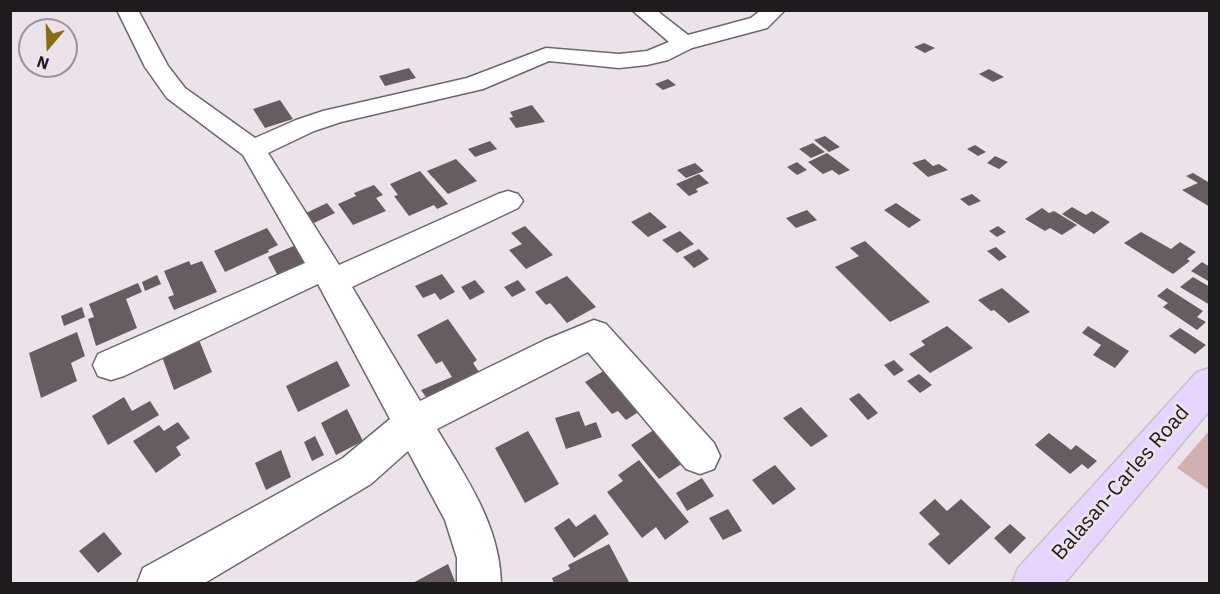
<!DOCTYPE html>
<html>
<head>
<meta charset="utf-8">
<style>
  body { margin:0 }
  #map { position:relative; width:1220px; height:594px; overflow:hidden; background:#ebe2ea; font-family:"IBM Plex Sans",sans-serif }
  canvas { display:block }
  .frame { position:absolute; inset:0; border:12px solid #1e1a1d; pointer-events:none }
  .north { position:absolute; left:18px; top:18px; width:60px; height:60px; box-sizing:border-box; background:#ebe2ea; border:2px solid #999298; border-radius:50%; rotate:199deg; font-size:16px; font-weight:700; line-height:24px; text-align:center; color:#1e1a1d }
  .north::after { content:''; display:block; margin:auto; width:21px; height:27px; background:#8a6d0e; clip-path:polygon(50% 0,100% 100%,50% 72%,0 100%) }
</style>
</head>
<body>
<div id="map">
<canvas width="1220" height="594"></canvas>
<div class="frame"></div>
<div class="north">N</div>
</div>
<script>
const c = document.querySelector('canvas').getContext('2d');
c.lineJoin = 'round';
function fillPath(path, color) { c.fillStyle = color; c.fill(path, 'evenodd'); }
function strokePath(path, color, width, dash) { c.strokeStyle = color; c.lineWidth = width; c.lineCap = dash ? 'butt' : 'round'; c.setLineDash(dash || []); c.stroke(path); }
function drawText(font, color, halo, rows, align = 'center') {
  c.font = font + ' "IBM Plex Sans",sans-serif'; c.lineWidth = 6; c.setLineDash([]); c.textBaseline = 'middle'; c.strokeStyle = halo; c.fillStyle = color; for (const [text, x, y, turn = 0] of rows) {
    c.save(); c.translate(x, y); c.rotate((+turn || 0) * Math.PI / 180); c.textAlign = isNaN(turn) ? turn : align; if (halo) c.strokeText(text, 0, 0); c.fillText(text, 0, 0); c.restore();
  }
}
fillPath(new Path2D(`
  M1209,431V490L1177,468Z`), '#d0b0b0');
fillPath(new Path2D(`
  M924,43L935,48L925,53L914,47Z
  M409,68L416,78L385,86L379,76Z
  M989,69L1004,77L993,82L979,74Z
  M668,79L676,85L663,90L655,84Z
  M280,100L293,119L265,128L253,109Z
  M532,105L545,122L516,128L509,118L513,117L510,112Z
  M825,136L840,147L829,152L814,140Z
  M490,141L497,149L475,157L468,149Z
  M813,143L825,152L811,158L799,149Z
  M975,145L986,152L978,156L967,149Z
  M827,153L850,170L839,175L832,170L823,174L808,162Z
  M995,156L1008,162L999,169L987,163Z
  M456,159L477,181L448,194L427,171Z
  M925,159L933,166L939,164L948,170L928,177L912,163Z
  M797,162L807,170L797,175L787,167Z
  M695,163L704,171L686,178L677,170Z
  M420,171L448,204L437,209L434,205L409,216L394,196L398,195L390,184Z
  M1193,173L1210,183V207L1182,190L1198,183L1186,176Z
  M699,174L709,183L696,189L698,192L689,196L676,184Z
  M374,185L383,195L376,198L386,211L353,225L338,204L356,196L354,193Z
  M972,194L981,201L969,206L960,199Z
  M327,203L335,213L314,223L306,213Z
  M896,203L921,220L909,228L884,210Z
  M1072,207L1086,215L1092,211L1110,222L1094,234L1062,214Z
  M1042,208L1049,213L1054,211L1077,225L1062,235L1050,228L1045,231L1025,219Z
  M807,210L817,220L796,228L786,218Z
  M650,212L667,227L648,237L631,222Z
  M525,226L553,255L526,269L509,250L522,244L511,233Z
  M998,226L1006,232L997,237L989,231Z
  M267,228L278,245L268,250L269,252L225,272L214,251Z
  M680,231L694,244L677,253L662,240Z
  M1141,232L1171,249L1180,242L1196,252L1187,259L1190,261L1173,274L1124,243Z
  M865,241L930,302L890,322L835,267L859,256L850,248Z
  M296,245L306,264L278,276L268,257Z
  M996,247L1007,257L999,261L987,251Z
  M699,249L709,259L694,268L683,257Z
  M189,261L191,265L202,261L217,292L174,310L168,297L174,295L164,271Z
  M1202,262L1210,267V282L1191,271Z
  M442,274L455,292L440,300L435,293L423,298L415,286Z
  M157,275L161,284L145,291L142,282Z
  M567,276L596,307L567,323L550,303L546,305L535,292Z
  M1193,277L1210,287V305L1180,287Z
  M475,280L485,292L470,300L461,287Z
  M518,280L526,290L512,297L504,287Z
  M138,283L142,292L126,299L137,328L96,346L88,319L94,317L89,304Z
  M1002,288L1030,312L1009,323L994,310L991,311L978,300Z
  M1167,288L1203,311L1197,317L1206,322L1197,330L1163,307L1168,303L1157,296Z
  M82,307L85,317L64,326L61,316Z
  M448,319L477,360L473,363L483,378L430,403L421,390L452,377L442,361L436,364L417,335Z
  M947,326L973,348L930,373L909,354L925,345L921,341Z
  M1088,326L1129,351L1115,368L1093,355L1101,345L1082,333Z
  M1180,328L1206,345L1195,354L1169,336Z
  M77,332L85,356L71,363L77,381L41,398L29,353Z
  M197,335L212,372L174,390L160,351Z
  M894,360L904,370L894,376L884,365Z
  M337,361L350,386L298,412L286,386Z
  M612,366L648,406L626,420L618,411L612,414L585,382Z
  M919,374L932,385L920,393L907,381Z
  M859,393L878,413L868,420L849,399Z
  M124,397L132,411L150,401L159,415L108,445L92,416Z
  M801,407L828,436L811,447L783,418Z
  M347,409L363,441L336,455L321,423Z
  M579,411L585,426L596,422L602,437L566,449L555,418Z
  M178,422L190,438L176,447L181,455L156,473L133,441L159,425L164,431Z
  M658,427L686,461L659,479L631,445Z
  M528,431L559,484L525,503L495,448Z
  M1049,433L1071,450L1076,445L1097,461L1088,469L1082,464L1070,474L1035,445Z
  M315,436L324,455L312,461L304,442Z
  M281,450L291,477L266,490L255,463Z
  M639,460L689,522L665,540L656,527L642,538L607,492L623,481L618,475Z
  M775,465L796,489L773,505L752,480Z
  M702,478L714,496L687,511L676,493Z
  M935,499L947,511L961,499L991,527L949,565L928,544L940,534L919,513Z
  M728,509L742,531L723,540L709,518Z
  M595,514L609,534L574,558L554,528L569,518L576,527Z
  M1010,524L1026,538L1010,554L994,538Z
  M104,532L122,554L98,573L79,551Z
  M609,544L630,584H554L552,578L570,569L568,565Z
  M448,564L456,584H411Z`), '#675d61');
const minor = new Path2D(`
  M117,10H138L168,66L185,88L255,138L296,120L323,111L467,78L546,48L619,54L647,51L669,42L632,10H656L688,35L751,18L761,10H785L767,28L692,48L668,60L647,65L619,68L549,61L483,89L341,122L314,131L268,153L339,265L498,194L508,191L518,194L523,201L518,208L352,287L420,401L545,340L594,320L606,324L714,443L720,456L714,469L700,474L686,469L588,352L437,429C466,478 500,525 501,584H457V558L445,520L408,451L371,484L203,584H137L143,568L343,458L390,419L318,284L124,376L111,380L98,376L93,365L98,354L305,263L243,155L167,98L145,67Z`);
const major = new Path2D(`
  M1210,368V410L1064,584H1012L1018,568L1197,372Z`);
strokePath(minor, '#6e666d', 3);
strokePath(major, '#c4c3c4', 3);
fillPath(minor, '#fff');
fillPath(major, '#e6d3fe');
drawText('21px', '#1e1a1d', '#ebe2ea', [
  ["Balasan-Carles Road",1121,483,-49]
]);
</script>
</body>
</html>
